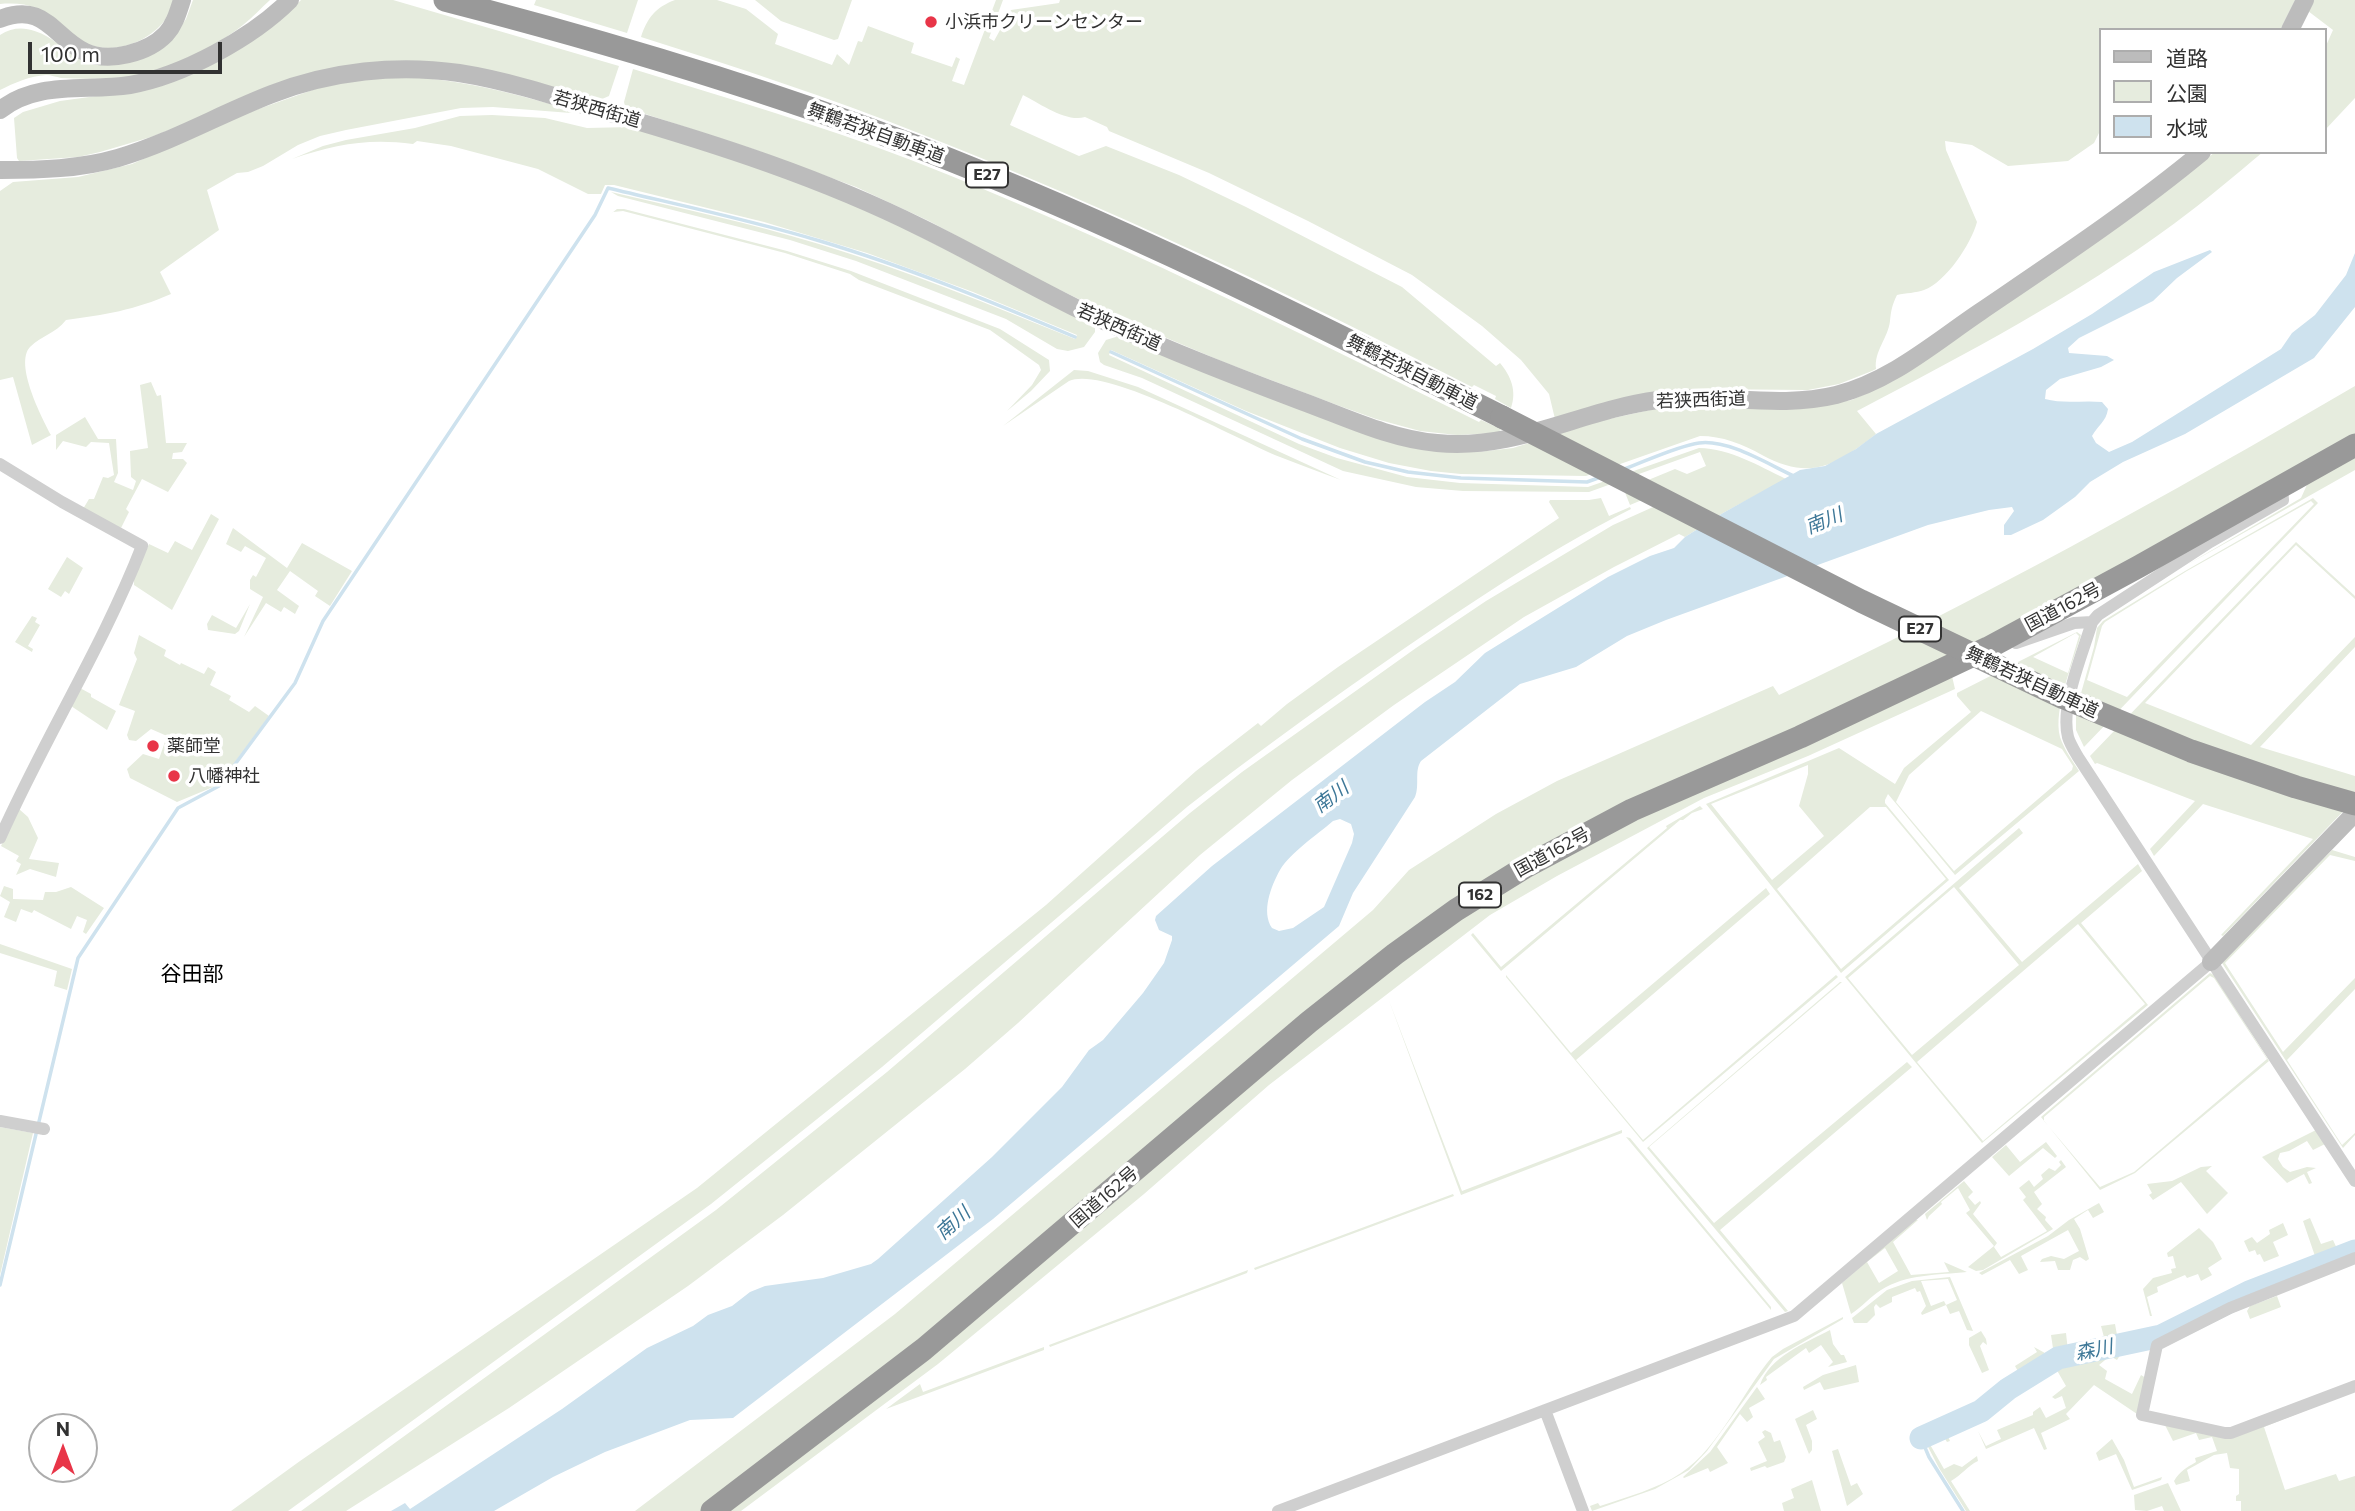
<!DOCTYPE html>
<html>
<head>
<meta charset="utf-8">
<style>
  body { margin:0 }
  #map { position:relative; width:2355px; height:1511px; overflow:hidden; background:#fff; font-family:Commissioner,"Noto Sans JP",sans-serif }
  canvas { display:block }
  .legend { position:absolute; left:2099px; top:28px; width:228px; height:126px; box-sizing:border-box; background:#fff; border:2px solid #adadad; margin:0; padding:9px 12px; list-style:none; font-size:21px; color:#323232 }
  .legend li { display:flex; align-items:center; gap:14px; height:35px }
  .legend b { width:35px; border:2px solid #adadad }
  .north { position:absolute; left:28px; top:1413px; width:70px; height:70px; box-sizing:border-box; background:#fff; border:2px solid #adadad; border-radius:50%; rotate:0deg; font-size:19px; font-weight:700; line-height:28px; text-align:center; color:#323232 }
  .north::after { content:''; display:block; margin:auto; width:24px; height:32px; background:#e83548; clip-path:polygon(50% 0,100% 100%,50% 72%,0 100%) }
  .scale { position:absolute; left:28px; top:42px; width:194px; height:32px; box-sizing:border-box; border:4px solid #323232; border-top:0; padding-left:9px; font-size:21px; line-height:24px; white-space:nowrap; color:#323232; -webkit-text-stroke:5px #fff; paint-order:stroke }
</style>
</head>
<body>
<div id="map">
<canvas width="2355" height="1511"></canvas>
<ul class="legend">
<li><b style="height:9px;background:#bcbcbc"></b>道路</li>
<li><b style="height:19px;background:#e6ecde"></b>公園</li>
<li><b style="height:19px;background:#cee2ee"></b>水域</li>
</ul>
<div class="north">N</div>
<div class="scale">100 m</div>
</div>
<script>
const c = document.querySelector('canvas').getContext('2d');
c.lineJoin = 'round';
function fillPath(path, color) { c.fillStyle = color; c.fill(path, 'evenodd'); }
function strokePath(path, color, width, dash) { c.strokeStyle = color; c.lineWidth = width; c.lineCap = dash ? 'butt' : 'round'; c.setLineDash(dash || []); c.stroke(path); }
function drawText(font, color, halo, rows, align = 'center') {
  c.font = font + ' Commissioner,"Noto Sans JP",sans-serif'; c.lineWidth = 7; c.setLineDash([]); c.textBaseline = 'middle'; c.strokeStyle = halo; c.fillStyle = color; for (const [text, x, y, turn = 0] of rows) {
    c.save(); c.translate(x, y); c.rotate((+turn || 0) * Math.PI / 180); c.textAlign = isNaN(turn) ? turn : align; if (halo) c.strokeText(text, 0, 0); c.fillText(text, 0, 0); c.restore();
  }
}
fillPath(new Path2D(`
  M0,0H173C171,7 169,14 165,20C149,42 114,55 88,44C50,28 53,0 0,4Z
  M193,0H270C261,8 252,18 243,25C211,50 166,73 126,77C105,79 82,79 61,78C56,77 51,75 46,75C30,76 14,83 0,90V35C26,18 52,38 72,55L172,40L186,19Z
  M301,0H393L619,66L609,96L595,102L408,62L195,120L151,137L100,152L78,157L19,161L17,158L14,118L23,112L60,101L133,91L295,6Z
  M536,0H638L627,33L534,5Z
  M675,0H717L746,9L778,34L775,44L832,65L837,54L849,65L858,41L862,42L868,26L914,43L911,53L952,67L956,57L960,59L952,81L964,85L996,0H1003L989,38L994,41L1011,10L1059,3L1060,0H2295L2280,30H2101V134L2099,133L2094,143L2068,161L2008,166L1972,145L1945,141L1946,150L1977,222C1971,244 1946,282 1924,290C1916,293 1906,293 1897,295C1892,305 1891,311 1890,321C1888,338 1874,351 1876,369L1872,371L1839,384L1808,390L1695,389L1664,391L1555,419L1549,394L1521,360L1482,326L1412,275L1308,221L1209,173L1109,131L1107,127L1085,117C1067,123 1039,103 1023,95L1010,125L1079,156L1106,146L1179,175L1246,207L1402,287L1496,366L1500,363C1511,376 1517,391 1511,408L1495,399L1496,396L1474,385L1472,387C1292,295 1110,208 921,134C829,97 735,67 641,37C647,18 656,7 675,0Z
  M755,0H852L838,39L834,40L781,21Z
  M2314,0H2355V98L2325,130V48L2333,30L2308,11Z
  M633,69C726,98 820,125 911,160C1106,236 1292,329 1479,422L1481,420L1501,429L1498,433L1457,435L1420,431L1376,419L1337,405L1226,363L1112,315L1037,279L929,221L856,187L753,149L630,109L625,106L624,102Z
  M411,77C469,81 519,95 575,111L571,113L493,107L461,108L346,130L320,136L298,145L263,166L248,172L237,173L207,190L219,230L160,272L171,294C135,310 104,315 66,320C55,334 42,335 30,347C14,364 42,418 51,435L32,445L13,377L0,380V191L13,182L78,177L132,164L247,113L324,86L361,79Z
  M492,115L545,118L587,128L631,127L711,151L803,184L882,217L1091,324L1095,328V332L1084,347L1068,351L1057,349L1006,319L856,261L790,240L618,196L611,192C680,208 750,223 819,244C906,270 990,305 1075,339L1077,335L973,292L867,253L764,222L614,185H605L601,194H588L538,169L451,146L417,141L413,144C369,138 335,144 292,159L323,146L346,140L415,128L460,116Z
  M2215,152H2263C2234,176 2205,201 2175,223C2076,296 1966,354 1857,411L1876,434C1836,466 1810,481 1762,455C1743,444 1722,436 1700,436L1586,476L1461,474L1431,471L1389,463L1340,448L1246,411L1111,350L1109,355L1299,444L1337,458L1407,477L1460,483L1588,487L1699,448C1731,449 1757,465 1786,479L1723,513L1685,537L1679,534L1614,567L1524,617L1394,705L1292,780L1200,855L1018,1023L965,1069L783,1215L688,1286L509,1408L346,1511H301L716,1210L887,1072L1190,813L1242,772L1416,648L1486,601L1613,525L1671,499L1666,490L1630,505L1624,490L1675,469L1687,474L1706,466L1700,452L1589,492L1463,491L1416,487L1343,471L1142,378L1104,365L1100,362L1098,353L1106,340L1119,336L1437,452H1478L1513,448L1600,421L1659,408L1699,404H1829L1852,400L1893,381L1920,364L2188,174Z
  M617,209H624L787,251L851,271L1000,329L1049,360L1050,371L1031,391L1007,411L1032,385L1041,370L1039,365L990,330L859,280L850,274L785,253L623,211L613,212L608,216Z
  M1074,370L1088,371L1138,387L1341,480C1320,472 1300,465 1280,457C1239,441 1106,365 1069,381L1003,426Z
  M151,382L157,396L161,395L166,443H187L182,452L173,453L172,459H183L187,463L168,492L142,479L126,509L129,512L121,528L83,509L89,499H94L103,477L108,478L114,475L109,443L91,442L86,447L63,441L56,450V435L85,417L98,439H116L118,473L114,482L133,490L136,481L131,477L130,451L148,448L140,385Z
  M2355,386V438L2046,610L1524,861L981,1294L702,1511H635L895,1314L1373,910L1409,870L1496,814L1557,781L1773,686L1779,695C1976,602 2167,496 2355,386Z
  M2355,452V470L2185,566L2301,498L2310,478Z
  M1601,498L1609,516L1630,507L1631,509C1540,555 1455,613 1372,671C1309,715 1247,760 1187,807L882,1067L711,1204L288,1511H231L300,1461L697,1188L1046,905L1196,771L1258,723L1261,726L1287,704L1338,667L1559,518L1549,502L1550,500H1589Z
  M2313,498L2318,503L2084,747L2076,730V711L2094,647L2097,628L2103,621L2185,571ZM2311,501L2314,504L2127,697L2087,680L2102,626L2105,622L2187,571Z
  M211,514L219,519L172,610L134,585V579L149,544L168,553L175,541L192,550Z
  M233,528L287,568L302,543L352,571L330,606L315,596L318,591L290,571L277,590L299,606L295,614L284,607L281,612L266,603L244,637L263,597L250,589V580L253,575L256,577L266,558L245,546L241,552L226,544Z
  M2296,542L2355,596V599L2296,545L2145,703L2251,745L2355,637V647L2260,747L2355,776V799L2223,936L2221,935L2313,839L2203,804L2154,856L2150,849L2195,801L2097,763L2095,764L2090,756Z
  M67,557L83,568L69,594L65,591L61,597L48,589Z
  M250,604L239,631L235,634L208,630L207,624L212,615L236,628Z
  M32,616L37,618L35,622L40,625L28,646L33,649L32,652L15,642Z
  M2077,632L2081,635C2073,663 2053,709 2060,737C2064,749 2072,760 2079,771L1955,875L1888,794L1885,800V803L1949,880L1841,973L1706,804L1839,748L1895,784L1904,768L1971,712L1957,696V693ZM2076,633L2079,636L2068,673L2033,657ZM1981,711L2062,749L2073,766L2072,770L1954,871L1896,802L1909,775ZM1808,765V774L1799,806L1824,836L1772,880L1711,804ZM1870,807H1886L1946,879L1841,969L1777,889Z
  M139,635L166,650L164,656L180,665L181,663L204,674L208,667L216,672L210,685L231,696L229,700L249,712L255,706L269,716L218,785L177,802L130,778L127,769L143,754L159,759L167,736L151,729L136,741L129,740L127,735L135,711L119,705L137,659L134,653Z
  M1951,672L1955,689L1808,756L1704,798L1557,876L1490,915L1269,1085L1144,1194L938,1364L741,1511H724L1399,959L1570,849Z
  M80,688L91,694V697L116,711L107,730L71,706Z
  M1700,806L1703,809L1692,813L1683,820H1680L1501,971L1471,935L1473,933L1501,967L1667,828L1666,826Z
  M19,809L28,817L38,838L29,859L59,863L56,877L30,869L16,875L21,864L16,861L19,856L1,846Z
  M2019,828L2023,833L1959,888L2022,962L2138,864L2142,871L2081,923L2148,1005L1982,1143L1845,977ZM1954,887L2019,965L1912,1055L1848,978ZM2078,924L2145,1004L1983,1141L1917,1062Z
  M2332,850L2355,857V861L2330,855L2225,963L2283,1052L2355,978V989L2287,1060L2342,1145L2355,1133V1135L2343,1148L2222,963Z
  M4,886L13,889V899L43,900L45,892H56L71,887L104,908L86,934L83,932L87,920L77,916L71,929L34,910L32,913L21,909L16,922L4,917L10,902L0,896Z
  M1766,888L1770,894L1576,1060L1643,1140L1836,975L1838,977L1643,1142L1506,977V975L1571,1053Z
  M0,944L72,969L67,990L54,986L57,971L0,953Z
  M2210,973L2214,975L2269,1061L2135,1173L2100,1190L2041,1117ZM2210,976L2214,978L2267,1059L2134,1172L2100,1187L2044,1121V1117Z
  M1840,982H1842L1649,1147L1714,1223L1907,1062L1912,1067L1720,1230L1788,1311L1785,1312L1647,1148Z
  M1388,998L1462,1191L1622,1130V1133L1461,1195Z
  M0,1127L33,1133L0,1275Z
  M2316,1130L2325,1144L2313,1150L2307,1141L2289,1151L2280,1153L2278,1159L2283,1167L2290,1172L2307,1167L2316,1168L2307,1172L2312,1183L2309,1184L2304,1174L2287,1183L2262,1157Z
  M1626,1137L1630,1138L1771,1307V1310Z
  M2046,1142L2057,1156L2055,1158L2043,1148L2009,1176L1992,1157L2006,1145L2020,1162Z
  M2061,1160L2066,1167L2034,1192L2042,1204L2037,1209L2046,1217L2045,1220L2053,1229L1983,1270L1976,1271L1968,1267L1994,1246L1966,1213L1970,1210L1958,1188L1941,1202L1942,1204L1929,1216L1927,1220L1925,1214L1964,1181L1973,1192L1968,1197L1975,1205L1980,1201L1981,1203L1973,1214L1997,1243L1994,1247L2001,1257L2047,1231L2023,1200L2026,1197L2019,1188L2029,1180L2034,1187L2043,1179L2041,1175L2049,1168L2055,1171L2061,1165L2059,1162Z
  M2212,1166L2206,1171L2228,1193L2207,1214L2181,1182L2153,1200L2149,1195L2152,1193L2147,1184L2172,1181L2201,1167Z
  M1453,1194L1454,1196L1255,1270L1254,1268Z
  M2099,1203L2104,1212L2093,1218L2088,1210L2074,1219L2080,1229L2089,1259L2086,1261L2080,1257L2073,1260L2070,1270H2058L2055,1261L2040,1262L2042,1259L2051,1256L2064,1259L2079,1251L2068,1230L2021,1256L2028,1270L2019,1274L2010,1260L1982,1275L1979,1273L2048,1236L2069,1220Z
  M2310,1218L2321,1244L2333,1240L2339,1253L2317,1262L2303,1221Z
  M1914,1220H1918L1893,1242L1911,1275L1949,1272L1944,1262L1967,1272C1938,1275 1906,1274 1881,1290C1870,1297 1862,1307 1851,1314L1842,1283ZM1885,1248L1898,1271L1879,1283L1867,1262Z
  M2283,1223L2288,1235L2273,1242L2279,1256L2264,1262L2260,1254L2257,1255L2255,1250L2249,1252L2244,1241L2252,1237L2257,1243L2270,1234L2269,1230Z
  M2199,1228L2213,1242L2222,1259L2208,1268L2212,1275L2201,1281L2198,1274L2187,1278L2185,1275L2157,1287L2158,1292L2147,1297L2152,1316H2150L2143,1289L2153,1278L2172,1273L2171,1269L2176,1268L2173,1256L2168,1257L2167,1253Z
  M1248,1270L1247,1273L1050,1347L1049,1345Z
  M1950,1277L1973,1331L1967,1330L1959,1311L1950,1314L1946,1305L1922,1315L1921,1313L1926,1306L1920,1291L1917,1292L1915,1288L1892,1297V1302L1880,1308L1876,1304L1874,1307L1875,1315L1867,1323H1854L1852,1318L1887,1290L1912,1281ZM1948,1279L1957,1300L1946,1305L1944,1301L1931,1306L1921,1281Z
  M2277,1296L2281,1307L2250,1319L2247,1311L2250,1306Z
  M1843,1317V1319L1774,1359L1707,1451L1689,1470L1655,1489L1592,1511L1590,1506L1598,1503L1600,1506C1627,1497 1657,1489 1681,1473C1720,1447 1742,1392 1772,1357L1783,1349Z
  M2115,1324L2117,1335H2127L2129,1342L2105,1347L2103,1344L2101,1348L2054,1355L2051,1335L2066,1333L2068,1351L2098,1346L2105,1341L2101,1326Z
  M1830,1330L1833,1344L1841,1355H1844L1847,1362L1828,1367L1833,1362L1821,1345L1809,1353L1806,1348L1766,1377L1767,1380L1760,1385C1769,1357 1805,1343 1830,1330Z
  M1981,1331L1986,1339L1987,1345L1983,1342L1980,1346L1989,1370L1982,1373L1969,1345V1338Z
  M1044,1347V1350L886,1409L920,1384L923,1392Z
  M2034,1347L2054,1358L2016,1380L2015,1378L2020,1375L2015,1366L2037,1352Z
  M2121,1349L2122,1352L2117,1360L2110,1356L2099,1365L2107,1371L2105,1379L2132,1394L2141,1375L2146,1378L2137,1414L2094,1385L2066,1414L2070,1419L2041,1433L2047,1449L2044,1450L2034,1428L1986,1449L1978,1431L1986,1446L2001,1439L1997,1430L2033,1415V1412L2040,1407L2046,1418L2066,1408L2062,1396L2055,1399L2052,1397L2066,1386L2055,1367L2021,1387L1986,1415L1965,1426L1964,1424L1946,1432L1950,1441L1947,1442L1942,1434L1928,1441L1944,1469L1954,1464L1962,1467L1977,1456L1978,1461C1967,1466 1962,1475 1951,1481L1970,1511H1966L1939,1468L1924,1439L1981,1413L2009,1391L2053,1363Z
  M1856,1365L1859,1382L1824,1390L1820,1382L1804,1390L1803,1387L1823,1375Z
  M1757,1387L1765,1399L1749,1408L1753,1417L1747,1422L1740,1414L1717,1447L1728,1463L1710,1472L1708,1468L1684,1478L1683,1477L1710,1452Z
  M2355,1391L2264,1427L2285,1490L2336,1474L2339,1481L2355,1476V1511H2241V1501H2236V1496L2239,1494V1469L2230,1468L2227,1453L2214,1455L2187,1470L2190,1481L2176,1485L2174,1481C2180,1471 2186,1468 2196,1462L2195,1458L2217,1451L2212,1437L2199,1440L2196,1433L2173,1441L2165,1425L2230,1437Z
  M1813,1410L1817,1419L1806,1425L1812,1441V1450L1809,1454L1795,1419Z
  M1765,1430L1771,1433L1774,1442L1780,1440L1786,1457L1784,1462L1767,1468L1765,1466L1751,1471L1750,1468L1767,1461L1758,1442L1765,1437L1762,1432Z
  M2112,1439L2124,1460L2134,1487L2162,1477L2161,1480L2132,1490L2116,1454L2099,1461L2096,1453Z
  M1838,1449L1851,1486L1857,1483L1863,1494L1847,1506L1832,1451Z
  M1812,1480L1821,1511H1784L1782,1503L1794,1498L1791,1489Z
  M2168,1483L2181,1511H2164L2162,1506L2147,1511L2135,1510L2134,1495Z`), '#e6ecde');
fillPath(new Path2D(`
  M2355,245V307L2314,358L2185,434L2123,462L2090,482L2075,497L2043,520L2011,535H2004V525L2014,511L2012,507L1989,510L1928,525L1666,620L1627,636L1576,667L1520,684L1421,761C1414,771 1420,785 1415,797L1353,893L1339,926L993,1219L733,1418L690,1420L605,1452L553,1477L494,1511H391L405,1503L410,1509L562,1409L647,1348L693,1326L708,1315L732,1306L750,1292L765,1286L823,1278L871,1264L878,1259L992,1157L1062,1087L1089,1050L1103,1040L1143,993L1164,963L1172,940V936L1159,930L1155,920L1156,916L1212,866L1425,702L1455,682L1485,653L1608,577L1650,556L1674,548L1685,537L1723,513L1800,470L1825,466L1856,449L1876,434L2033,349L2092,314L2154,272L2210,250L2212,252L2177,278L2153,301L2079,338L2068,348L2069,353L2107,356L2114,360L2101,367L2060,379L2046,390L2045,399C2063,404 2084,400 2102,402L2108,409C2106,422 2098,425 2092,436L2096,443L2109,452L2132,442L2281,349L2292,333L2315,315L2346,275L2355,253ZM1340,819L1351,824L1354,834L1352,843L1324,907L1293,928L1279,931L1272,928C1261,912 1271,886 1280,870C1290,853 1318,834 1333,821Z`), '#cee2ee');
strokePath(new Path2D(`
  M1111,352L1302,439L1365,462L1408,472L1461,478L1587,482L1598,478
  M1622,470C1644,462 1677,446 1699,443C1729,439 1769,465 1796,477
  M0,1285L78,958L178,808L219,786L295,683L323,621L595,215L608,188C679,205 750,220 820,241C907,267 992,302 1075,337
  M1921,1438L1929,1457L1963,1511`), '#cee2ee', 3.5);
strokePath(new Path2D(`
  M1921,1438L1981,1411L2008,1389L2058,1358L2161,1336L2249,1292L2355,1251`), '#cee2ee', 23);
strokePath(new Path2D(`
  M0,464L62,502L142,546C103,646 44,739 0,838
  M2282,487L2283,500L2210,542L2098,615L2092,622C2083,653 2060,705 2068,737C2070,744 2074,750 2078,757L2355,1181
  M2016,643L2074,623L2092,622
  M0,1121L44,1129
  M2355,1258L2230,1308L2157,1345L2142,1415L2225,1433H2231L2355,1386
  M1545,1410L1583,1511
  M1278,1511L1794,1316L2211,962`), '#cfcfcf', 12);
strokePath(new Path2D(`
  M0,19C45,1 54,38 85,52C109,63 148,53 166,34C175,24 178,12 182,0
  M2290,30L2305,0
  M0,110C39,80 85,92 130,85C182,76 252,38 290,0
  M0,170C40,170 80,169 118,158C172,142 220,114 272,94C331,71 397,64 459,73C510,81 560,98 609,113C716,144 822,178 922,228C975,254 1027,284 1080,310C1152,344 1226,373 1301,401C1345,417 1390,439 1437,443C1516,451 1581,410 1658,400C1717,393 1778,409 1836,395C1891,381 1934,343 1980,312C2055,261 2132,210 2202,152
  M2211,962L2355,813`), '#bcbcbc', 18);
strokePath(new Path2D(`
  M445,0C604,41 762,88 915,146C1117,224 1309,320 1502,417
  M712,1511L924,1349L1309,1022L1395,954L1456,910L1527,866L1632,810L1800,737L1988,648L2138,567L2355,445`), '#999', 23);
strokePath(new Path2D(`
  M1502,417L1861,601L2064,698L2191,751L2296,787L2355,804`), '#999', 23);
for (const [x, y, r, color] of [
  [931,22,7,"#e83548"],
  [153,746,7,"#e83548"],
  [174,776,7,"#e83548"]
]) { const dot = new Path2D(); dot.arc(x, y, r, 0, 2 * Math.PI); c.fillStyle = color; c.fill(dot); strokePath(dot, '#fff', 2.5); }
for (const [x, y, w] of [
  [987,175,42],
  [1920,629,42],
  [1480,895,42]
]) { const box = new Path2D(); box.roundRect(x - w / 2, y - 12.5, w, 25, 5); c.fillStyle = '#fff'; c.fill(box); strokePath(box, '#323232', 2); }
drawText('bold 16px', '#323232', null, [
  ["E27",987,175],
  ["E27",1920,629],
  ["162",1480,895]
]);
drawText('18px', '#323232', '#fff', [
  ["小浜市クリーンセンター",945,22],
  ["薬師堂",167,746],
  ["八幡神社",188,776]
], 'left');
drawText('18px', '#323232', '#fff', [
  ["若狭西街道",597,109,16],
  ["舞鶴若狭自動車道",876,133,20],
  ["若狭西街道",1119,327,24],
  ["舞鶴若狭自動車道",1412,372,27],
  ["若狭西街道",1701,400,-2],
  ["国道162号",2063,607,-28],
  ["舞鶴若狭自動車道",2032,682,25],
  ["国道162号",1552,852,-29],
  ["国道162号",1104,1197,-41]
]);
drawText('italic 19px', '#3d7797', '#fff', [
  ["南川",1824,521,-22],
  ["南川",1331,797,-37],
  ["南川",953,1223,-42],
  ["森川",2094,1350,-12]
]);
drawText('21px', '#000', '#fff', [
  ["谷田部",192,974]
]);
</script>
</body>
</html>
